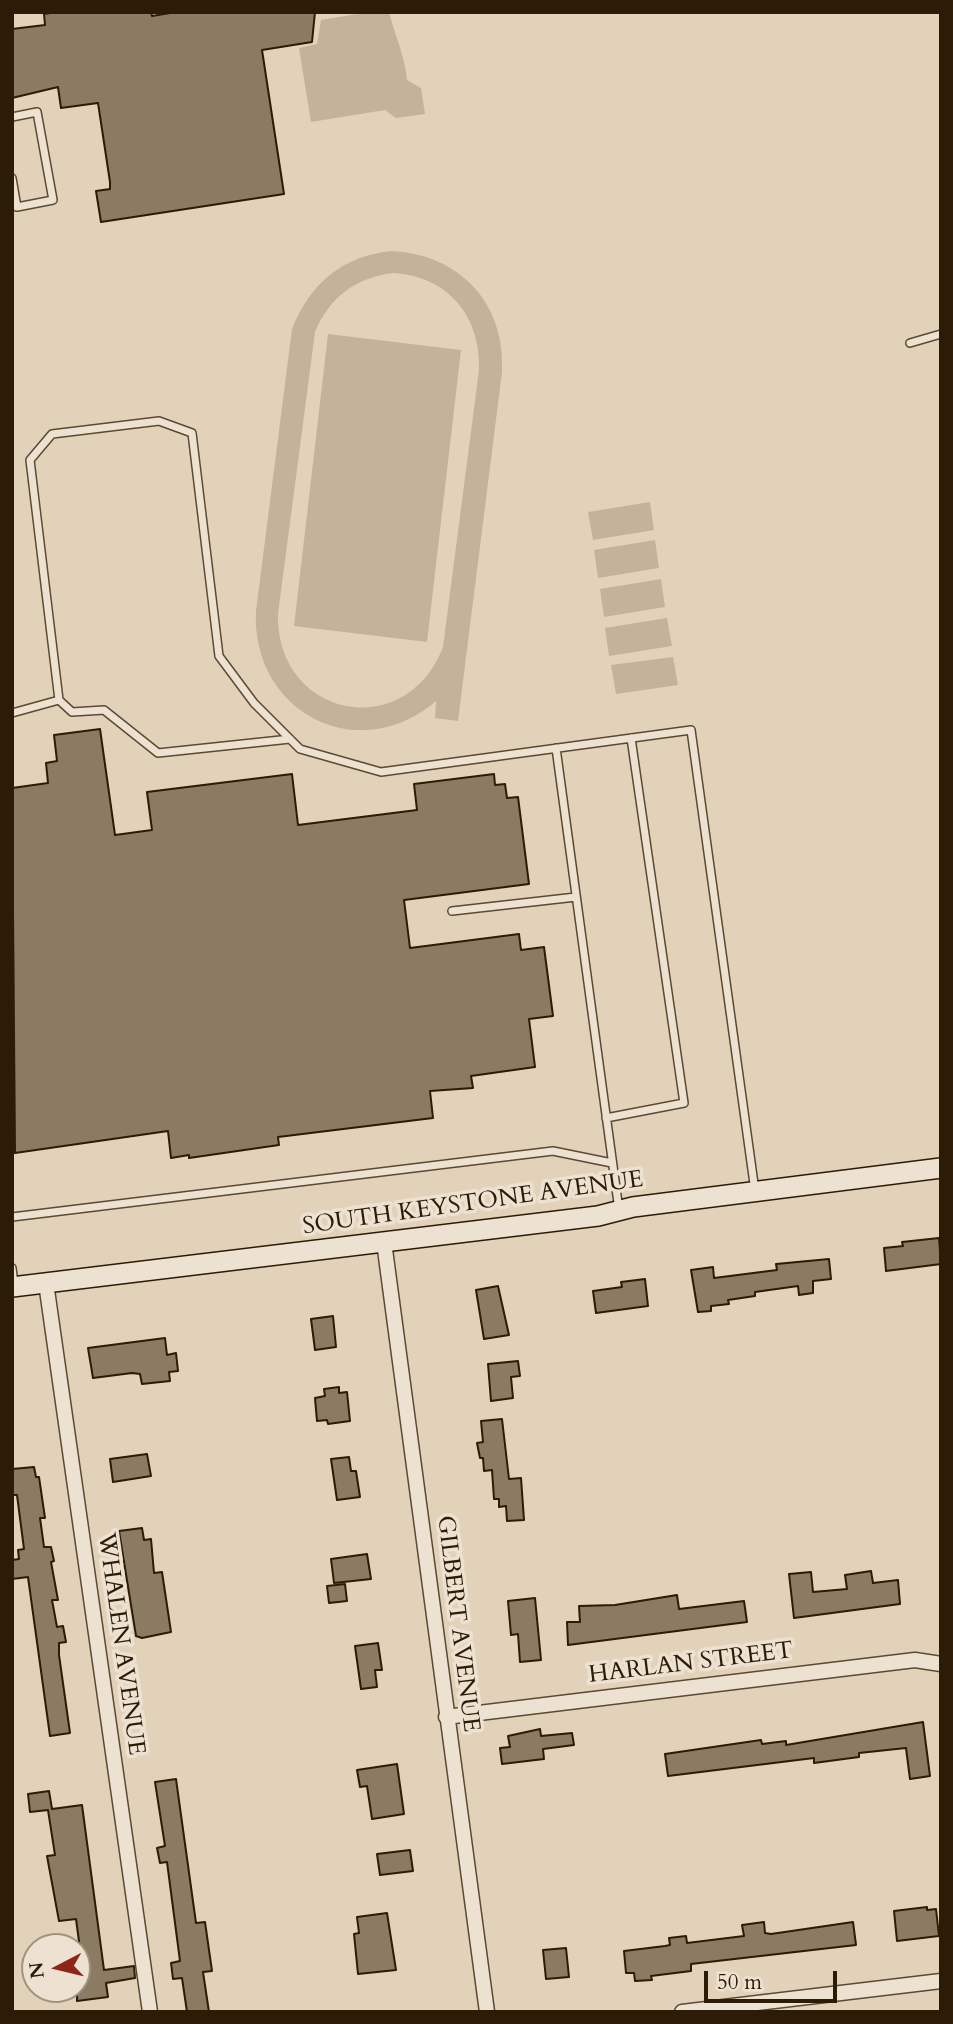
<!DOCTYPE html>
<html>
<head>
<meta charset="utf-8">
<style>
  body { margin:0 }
  #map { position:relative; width:953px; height:2024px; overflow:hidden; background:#e3d2ba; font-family:Cardo,serif }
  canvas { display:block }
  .frame { position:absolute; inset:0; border:14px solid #2c1c05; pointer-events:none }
  .north { position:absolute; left:21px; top:1933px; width:70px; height:70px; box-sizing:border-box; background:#ede2d2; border:2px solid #a09380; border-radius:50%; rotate:263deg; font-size:19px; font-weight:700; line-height:28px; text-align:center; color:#2c1c05 }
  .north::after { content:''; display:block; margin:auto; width:24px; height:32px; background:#8f2418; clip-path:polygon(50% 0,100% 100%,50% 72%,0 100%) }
  .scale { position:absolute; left:704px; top:1971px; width:133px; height:32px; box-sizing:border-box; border:4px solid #2c1c05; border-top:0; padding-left:9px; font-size:21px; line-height:24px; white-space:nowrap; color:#2c1c05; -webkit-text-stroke:5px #ede2d2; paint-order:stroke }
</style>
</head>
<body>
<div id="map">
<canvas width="953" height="2024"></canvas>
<div class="frame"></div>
<div class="north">N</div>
<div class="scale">50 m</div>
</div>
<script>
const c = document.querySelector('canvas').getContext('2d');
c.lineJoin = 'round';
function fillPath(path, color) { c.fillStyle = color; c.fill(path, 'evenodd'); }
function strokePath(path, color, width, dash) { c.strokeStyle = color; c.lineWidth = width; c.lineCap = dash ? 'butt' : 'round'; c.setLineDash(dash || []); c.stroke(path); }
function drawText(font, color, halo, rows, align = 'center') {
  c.font = font + ' Cardo,serif'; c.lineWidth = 7; c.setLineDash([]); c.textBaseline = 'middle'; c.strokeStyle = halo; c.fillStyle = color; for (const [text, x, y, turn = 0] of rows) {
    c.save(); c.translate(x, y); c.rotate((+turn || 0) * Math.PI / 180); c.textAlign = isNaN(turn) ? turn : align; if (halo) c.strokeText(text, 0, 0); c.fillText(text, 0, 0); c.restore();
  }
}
fillPath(new Path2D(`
  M369,12H389C395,36 405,56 407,80L421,88L425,114L396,118L385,110L311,122L299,48L317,44L321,20Z
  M391,251C459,254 506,303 502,372L458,721L435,718L436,701C358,768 251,712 256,611L292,329C310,284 342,256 391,251ZM393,273C447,276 481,315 479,370L443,647C406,744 276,718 278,614L315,332C330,297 355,278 393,273Z
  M328,334L461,350L427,642L294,626Z
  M650,502L654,530L593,540L588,512Z
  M655,540L659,568L598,578L594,550Z
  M661,579L665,607L604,617L600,589Z
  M667,618L672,646L609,656L605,628Z
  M673,657L678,685L616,694L611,665Z`), '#c4b39b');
const building = new Path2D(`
  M57,12H151L152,16L176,12H315L312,42L262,50L284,194L101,222L96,191L110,189V182L98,103L61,108L58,87L12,98V29L45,25L44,14Z
  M100,729L115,835L152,830L147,792L292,774L298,825L417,810L414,784L494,774L495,785L505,784L507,798L518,797L529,884L404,900L410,948L519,934L521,950L544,947L553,1016L529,1019L535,1067L471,1076L473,1088L430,1091L433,1118L278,1137L279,1145L189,1158V1155L171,1158L168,1131L15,1153L12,788L48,783L46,763L57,761L54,735Z
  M939,1238L941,1264L886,1271L884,1248L903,1246L902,1242Z
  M829,1259L831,1279L813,1281V1293L799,1295L798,1286L755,1292V1296L728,1300L729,1304L711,1306V1311L698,1312L691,1270L713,1267L714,1278L777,1270L776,1264Z
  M645,1279L648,1306L596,1313L593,1291L622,1287L621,1282Z
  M498,1286L509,1335L484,1339L476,1290Z
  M333,1316L336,1347L315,1350L311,1319Z
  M165,1338L167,1355L176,1353L178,1371L169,1372L170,1381L142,1384L140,1374L132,1373L93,1378L88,1348Z
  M518,1361L520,1376L511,1377L513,1398L491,1401L488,1364Z
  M339,1387V1393L347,1392L350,1421L328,1424L327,1420L317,1421L315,1398L325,1396L324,1389Z
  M502,1419L509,1479L521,1478L524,1520L507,1521L506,1506L499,1507V1499H494L492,1470L484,1471L483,1458H480L477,1443L483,1442L481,1421Z
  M147,1454L151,1476L113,1482L110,1459Z
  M349,1457L351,1471H356L360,1497L337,1500L331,1459Z
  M34,1467L36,1477H39L45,1518H40L44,1547H51L54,1561L51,1562L58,1600H52L57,1627L63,1626L66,1642L59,1643V1655L70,1733L50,1736L28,1577L12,1579V1560L19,1559L18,1550L24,1549L17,1495H12V1469Z
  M142,1528L144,1540L151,1539L154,1573L162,1572L171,1632L142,1638L136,1636L119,1531Z
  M367,1554L371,1579L334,1583L331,1559Z
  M871,1571L873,1583L898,1580L900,1604L794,1618L789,1574L811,1572L813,1592L847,1589L845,1575Z
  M345,1584L347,1601L329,1603L327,1586Z
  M677,1595L679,1609L744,1601L747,1622L568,1645L567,1622H580L579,1606L615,1605Z
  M535,1598L541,1660L520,1662L518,1634L511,1635L508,1601Z
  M378,1643L382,1670H375L377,1687L361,1689L355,1646Z
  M923,1722L930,1776L910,1779L906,1748L859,1753V1757L814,1763V1758L668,1776L665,1754L761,1740L762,1744L786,1741V1745Z
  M540,1729L541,1736L572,1733L574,1745L543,1749L544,1759L502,1764L500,1748L510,1747L508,1736Z
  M397,1764L404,1814L372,1819L367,1786L360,1787L357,1770Z
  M176,1779L196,1923L205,1922L212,1971L203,1972L209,2012H187L182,1978L173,1979L171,1963L180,1961L167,1862L160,1863L157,1848L165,1846L155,1782Z
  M49,1791L52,1809L82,1805L104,1970L134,1966L135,1978L106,1983L108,1997L77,2001V1965L82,1964L76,1919L59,1921L47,1856L55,1855L48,1810L30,1812L28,1794Z
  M410,1850L413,1871L380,1875L377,1854Z
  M927,1907V1910L936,1909L939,1936L897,1941L894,1911Z
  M387,1913L396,1970L358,1974L354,1934L359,1933L357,1917Z
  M764,1922L765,1933L771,1934L853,1922L856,1945L691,1964V1971L651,1976L652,1980L635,1981L634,1973H626L624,1951L665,1946L670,1945L669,1938L686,1936L687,1943L744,1936L742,1925Z
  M566,1948L569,1977L546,1979L543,1950Z`);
fillPath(building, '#8b7b63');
strokePath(building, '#2c1c05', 2);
const service = new Path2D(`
  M12,117L37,112L53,200L17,207L12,178
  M910,343L941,334
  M59,700L72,712L104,710L158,753L290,739
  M12,713L59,700L30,460L52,434L159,421L192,433L219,656L254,703L300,749L381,772L691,730L755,1191
  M556,748L619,1210
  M452,911L576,897
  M606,1118L684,1103L631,738
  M12,1217L553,1151L612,1163
  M12,1268L14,1284`);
const minor = new Path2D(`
  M384,1242L487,2012
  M46,1283L150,2012
  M446,1717L915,1660L941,1664
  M682,2012L941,1981`);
const secondary = new Path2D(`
  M12,1287L598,1216L633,1207L941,1168`);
strokePath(service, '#5a4a32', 10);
strokePath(minor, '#5a4a32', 17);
strokePath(secondary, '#2c1c05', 22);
strokePath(service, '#ede2d2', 7);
strokePath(minor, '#ede2d2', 14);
strokePath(secondary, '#ede2d2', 19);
drawText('24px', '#2c1c05', '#ede2d2', [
  ["SOUTH KEYSTONE AVENUE",473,1204,-8],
  ["GILBERT AVENUE",457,1624,83],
  ["WHALEN AVENUE",120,1644,82],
  ["HARLAN STREET",691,1664,-7]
]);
</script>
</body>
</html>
